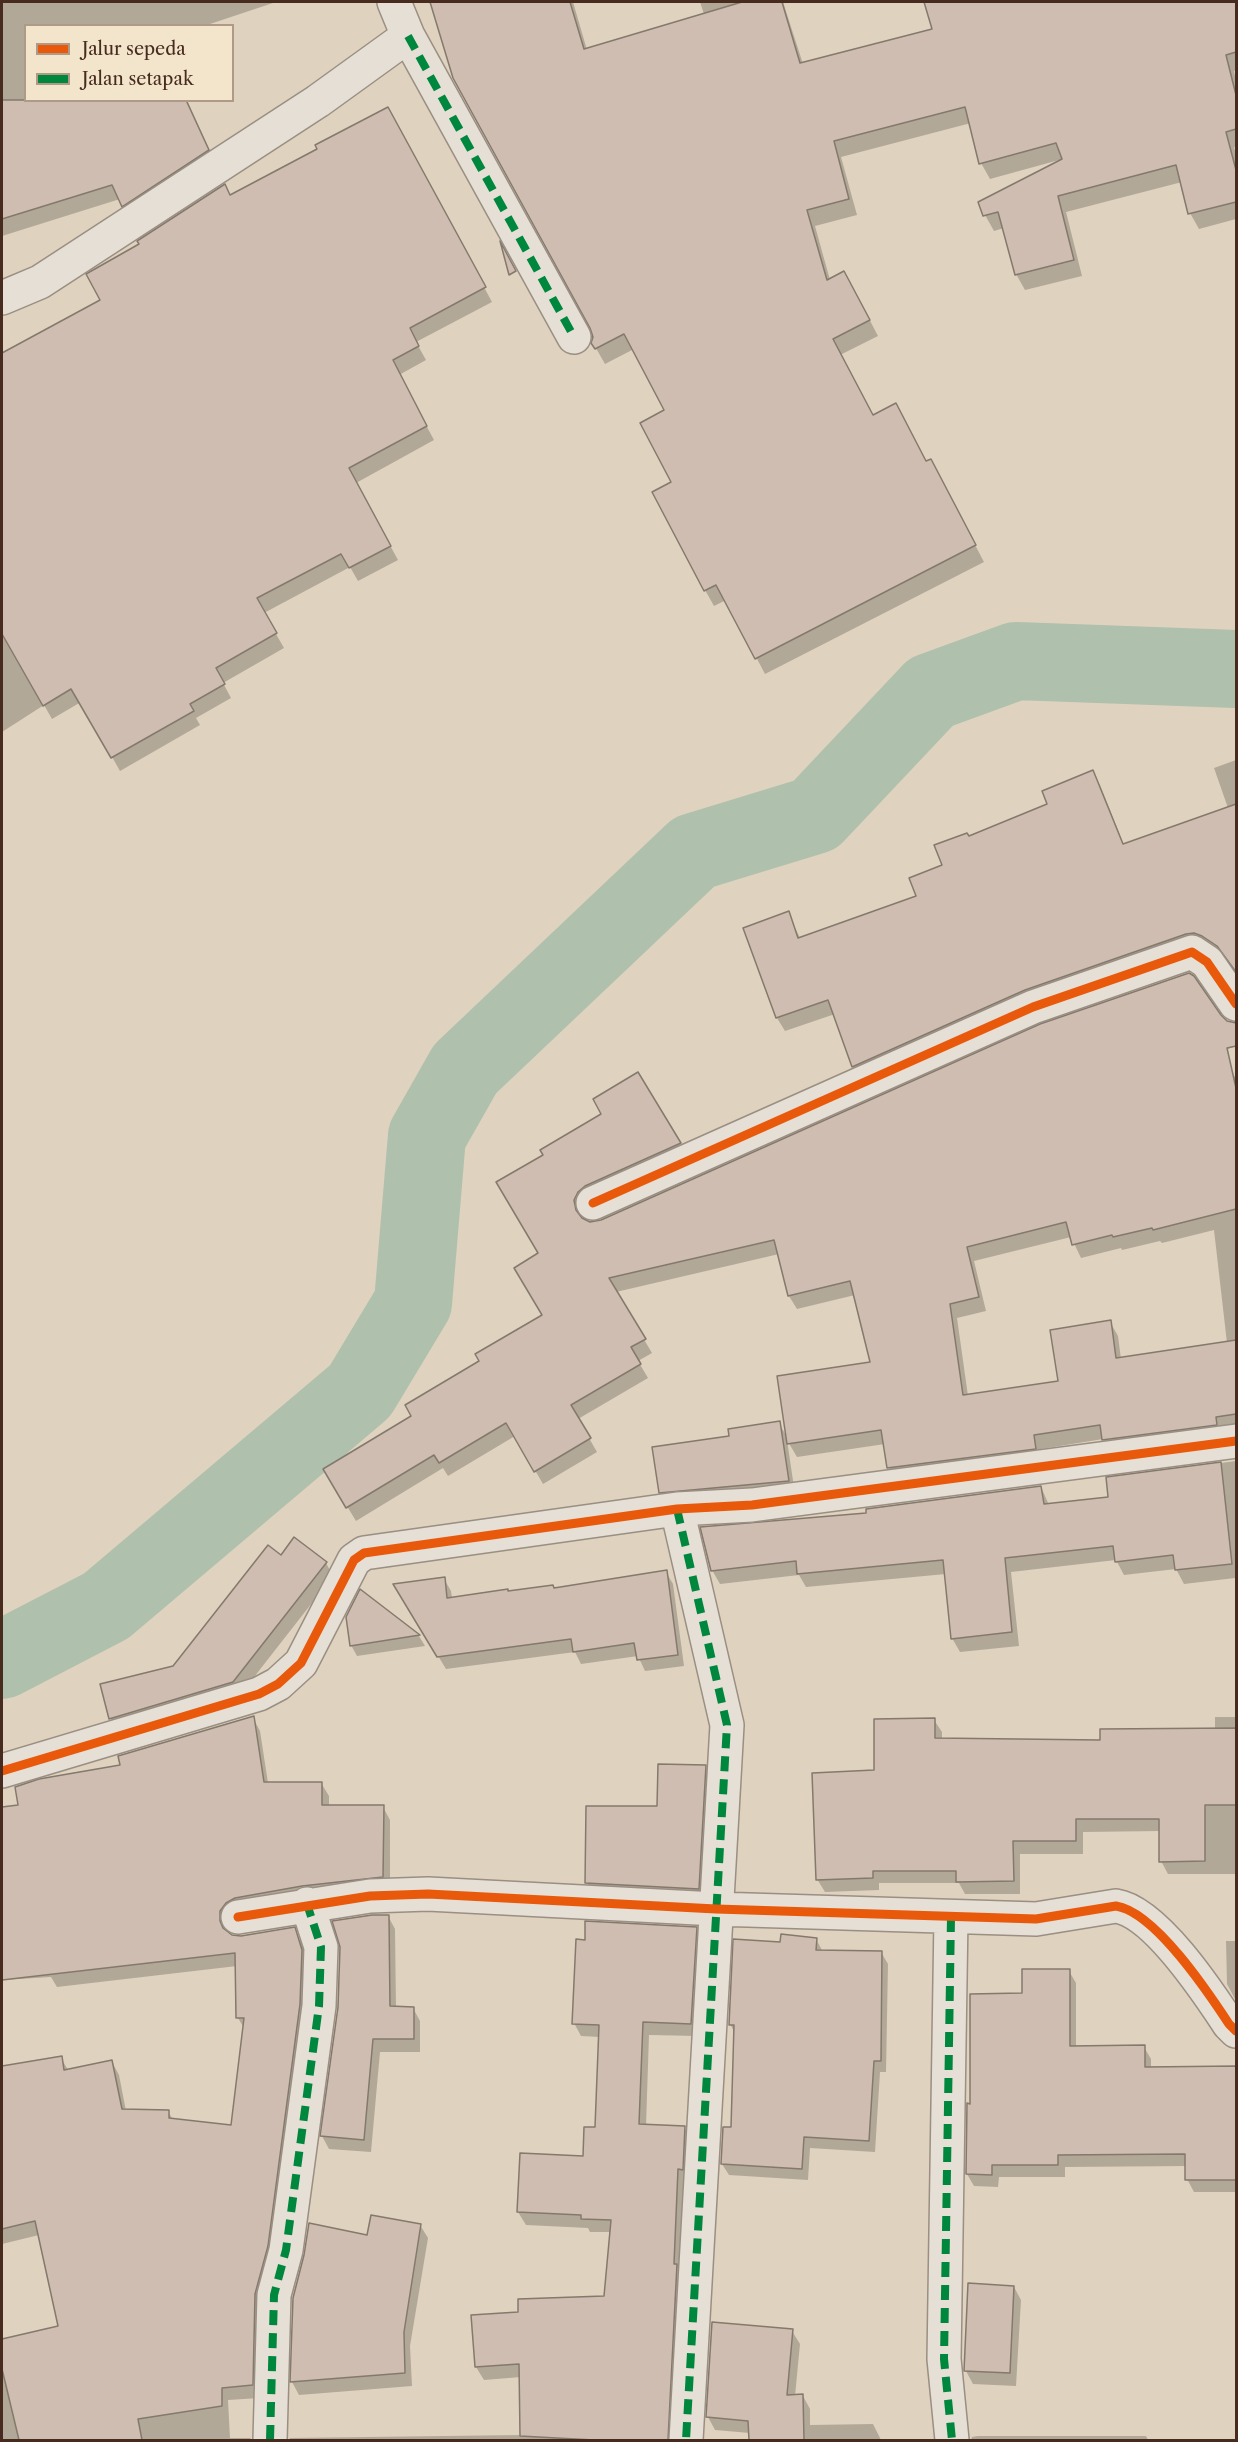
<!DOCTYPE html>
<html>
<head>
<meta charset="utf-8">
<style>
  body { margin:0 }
  #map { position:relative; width:1238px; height:2442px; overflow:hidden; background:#dfd2be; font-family:"Libre Caslon Text",serif }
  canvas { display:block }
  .frame { position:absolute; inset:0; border:3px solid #462b1e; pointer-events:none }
  .legend { position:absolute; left:24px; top:24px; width:210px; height:78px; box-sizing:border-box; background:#f3e4cc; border:2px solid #ae9a86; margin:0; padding:8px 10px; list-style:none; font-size:18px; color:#462b1e }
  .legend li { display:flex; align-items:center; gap:12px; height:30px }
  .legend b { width:30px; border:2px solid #ae9a86 }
</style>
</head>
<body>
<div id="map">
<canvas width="1238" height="2442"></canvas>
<div class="frame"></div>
<ul class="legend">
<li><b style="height:8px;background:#e8590c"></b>Jalur sepeda</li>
<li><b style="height:8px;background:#00873e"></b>Jalan setapak</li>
</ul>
</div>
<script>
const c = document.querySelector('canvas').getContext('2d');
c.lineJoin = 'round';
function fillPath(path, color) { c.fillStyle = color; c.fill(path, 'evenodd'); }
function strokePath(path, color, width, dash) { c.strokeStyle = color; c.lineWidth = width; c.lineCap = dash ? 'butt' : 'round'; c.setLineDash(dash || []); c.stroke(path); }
fillPath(new Path2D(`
  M2,2H276L204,26H26V100H187L216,164L131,220L120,199L2,236Z
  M431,2H573L587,50L704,14L700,2H783L803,64L934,30L925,2H1236V70L1234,71L1236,81V147H1234L1236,155V219L1199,229L1190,213L1182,182L1066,212L1082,276L1025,290L1016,274L1004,228L994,231L985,215L1059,160L990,179L981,163L971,123L841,157L857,215L815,226L830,280L853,288L878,336L840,355L873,417L939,476L984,562L765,674L726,600L714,606L705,590L673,483L666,411L634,349L605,364L593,343L594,337L592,327L454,78Z
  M395,122L492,302L416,342L426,360L399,375L434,440L356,483L398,560L358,581L350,567L264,613L284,648L223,683L231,698L196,718L200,725L120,771L81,702L52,719L44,705L2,732V353L102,301L230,197Z
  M1236,760V972L1232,965L1211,950L861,1080L853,1066L835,1014L785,1031L777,1018L745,929L788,913L800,938L918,896L969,838L1049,805L1092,772L1100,785L1124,845L1228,808L1214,768Z
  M1219,1016L1228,1023L1236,1024V1046L1135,1082L1138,1091L1236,1076V1437L1111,1453L1103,1439L1041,1449L1043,1462L897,1481L889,1468L885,1444L797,1457L787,1440L795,1494L667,1505L660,1492L731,1437L779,1423L788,1439L872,1364L855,1295L797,1309L789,1296L779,1254L616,1292L652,1353L638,1361L648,1378L578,1419L597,1452L543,1484L515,1436L448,1476L443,1468L356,1521L325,1470L413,1417L481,1361L544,1316L540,1254L545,1155L603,1114L638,1074L688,1157L586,1205L581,1215L582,1220L591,1223ZM1214,1230L1227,1343L1121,1359L1118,1336L1110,1322L1059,1382L968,1396L957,1318L986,1311L974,1261L1071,1237L1081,1258L1121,1248L1122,1250L1160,1241L1162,1243Z
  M1236,1461V1592L1235,1578L1184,1584L1176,1569L1124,1575L1116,1560L1011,1572L1019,1646L960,1652L952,1638L946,1574L806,1587L799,1575L720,1584L712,1570L868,1514L1041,1487L1049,1505L1110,1498L1108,1478Z
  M281,1557L326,1563L333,1576L240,1695L118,1732L111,1719L102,1685L174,1667Z
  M666,1572L673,1584L684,1666L645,1671L638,1656L581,1664L575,1652L446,1669L395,1585L444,1579L451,1591L452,1598L554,1589Z
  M361,1591L419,1636L425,1646L357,1656L351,1645Z
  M1215,1717H1236V1874H1168L1161,1861V1831L1083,1832V1854H1020V1894H965L959,1883H879V1890L825,1892L817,1879L875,1772L934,1720L942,1732V1739L1101,1741L1215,1730Z
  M253,1718L260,1731L268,1783H321L329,1796V1807H383L390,1820V1890L227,1924L226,1933L231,1936L241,1937L294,1929L301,1942L309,1964L259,2398L228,2400L230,2438H250L252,2440H2V2341L60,2327L39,2235L2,2244V2067L61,2058L68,2070L112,2062L119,2075L126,2111H168L173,2120L232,2127L244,2028L238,2018L237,1966L57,1987L51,1977L2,1980V1809L19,1806Z
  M705,1766L713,1779L705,1902L594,1896L587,1883L659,1808Z
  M388,1916L395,1929L396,2008H413L420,2021V2052H380L371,2152L329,2149L322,2136L339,2007L341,1947Z
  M696,1928L703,1941L698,2036L649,2035L646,2126L684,2127L692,2140L689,2182H684L675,2440H289L290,2438L522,2435L521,2377L484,2380L476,2367L519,2314L605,2297L611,2232H590L588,2228L526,2225L518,2212L584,2157L596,2129L600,2037L581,2036L574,2023Z
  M816,1939L823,1952H881L888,1964L886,2072H880L875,2152L810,2148L808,2180L729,2175L722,2164L732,2129L735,2033L730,2024L781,1943Z
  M1226,1941H1236V2001L1227,1984Z
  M1069,1971L1076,1983V2048L1144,2047L1151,2059V2068L1236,2067V2192H1194L1187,2179V2166L1065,2167V2177H999L998,2187L974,2186L967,2174L972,2105L1023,1995Z
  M420,2225L428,2238L410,2346L412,2386L299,2395L292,2382L368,2237Z
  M1014,2287L1021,2300L1016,2386L973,2384L966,2371Z
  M792,2331L800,2344L795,2396H803L810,2409V2425L873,2424L881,2440H750V2433L715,2430L708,2417Z
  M978,2436H1146L1148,2440H971L972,2437Z
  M932,2439L933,2440H893Z`), '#0003');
strokePath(new Path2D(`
  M2,1660L106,1606L360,1391L413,1303L427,1136L465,1069L694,852L815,815L931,692L1016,661L1236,669`), '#afc0ad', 78);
const building = new Path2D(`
  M430,2H570L584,49L742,2H782L800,63L932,29L924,2H1236V52L1226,55L1236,95V129L1226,132L1236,170V202L1188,214L1176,165L1058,196L1074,260L1015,275L998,212L983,216L978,202L1062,159L1056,143L979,164L965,107L834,141L849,199L807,210L827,280L844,271L870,320L833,339L873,415L896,403L926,461L931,459L976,545L755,659L716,585L704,591L652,492L671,482L640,423L664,410L624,334L595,349L591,343L593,337L590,328L453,78Z
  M2,100H186L209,150L122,207L112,185L2,219Z
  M388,107L486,287L410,328L419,346L393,360L427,426L349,468L391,546L349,568L341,554L257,598L277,633L216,668L225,684L190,704L194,711L111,758L71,689L43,706L2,634V353L100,300L86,274L139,244L137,241L225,184L230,195L317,149L315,145Z
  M500,241L516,271L509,275Z
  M1093,770L1123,844L1236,804V972L1217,946L1202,936L1194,933L1186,934L1025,990L852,1067L828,1000L776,1018L743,928L789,911L798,938L916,896L909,878L942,865L934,845L967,833L969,836L1047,804L1042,791Z
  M1189,973L1194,976L1221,1015L1227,1021L1236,1023V1046L1227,1048L1236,1088V1209L1153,1230L1152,1228L1113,1237L1112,1235L1072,1245L1066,1222L967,1247L979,1297L950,1304L963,1395L1058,1381L1050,1330L1111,1320L1116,1358L1236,1340V1414L1216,1417L1217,1425L1102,1440L1100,1425L1034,1435L1036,1449L887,1468L881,1430L787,1444L777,1376L870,1362L850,1281L788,1296L774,1240L609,1278L646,1339L631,1347L641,1364L571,1405L591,1438L534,1472L506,1423L439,1463L434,1455L346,1508L323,1469L411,1416L405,1405L479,1361L475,1354L542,1315L514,1268L538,1253L496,1182L543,1155L540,1150L601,1114L593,1099L638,1072L681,1143L585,1186L578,1192L574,1200L576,1210L582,1218L590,1222L601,1220L1040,1024Z
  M780,1421L789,1481L659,1493L652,1447L729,1436L728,1429Z
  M1221,1462L1232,1564L1175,1570L1173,1555L1115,1562L1113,1546L1005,1558L1012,1632L951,1639L943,1560L797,1574L796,1561L711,1571L700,1527L866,1513V1509L1041,1486L1044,1504L1108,1497L1106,1477Z
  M294,1537L327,1562L233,1682L109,1719L100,1684L173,1666L268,1545L281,1555Z
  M667,1570L678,1655L637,1660L634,1643L573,1652L571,1639L437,1657L393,1584L445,1577L447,1598L508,1589V1591L553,1585L554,1588Z
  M360,1589L420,1635L350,1646L346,1617Z
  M254,1716L264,1782H322V1805H384L383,1877L302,1886L235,1898L226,1903L220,1911V1921L223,1928L232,1935L241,1936L295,1927L302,1950L300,2004L268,2246L255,2294L253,2385L222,2388V2406L138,2419L142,2440H19L2,2369V2339L58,2326L35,2221L2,2229V2066L62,2056L64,2070L112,2060L122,2109L169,2110V2118L231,2125L244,2018H236L235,1953L2,1980V1807L18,1805L15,1787L39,1779L120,1765L118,1756Z
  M935,1718V1738L1100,1740V1729L1236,1728V1805H1205V1861L1159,1862V1819H1076V1841H1013L1014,1881L956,1882V1871H873V1878L816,1880L812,1773L874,1770V1719Z
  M658,1764L706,1765L699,1889L585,1883L586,1806H657Z
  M372,1915H389L390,2006L414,2007V2039H373L364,2140L320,2136L338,2007L340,1947L332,1921Z
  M585,1921L697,1927L691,2024L643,2022L639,2124L685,2126L683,2170L678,2169L674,2264H677L668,2440H594L520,2436L519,2364L475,2367L471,2315L518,2312V2299L604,2296L611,2220L581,2219V2215L517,2212L520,2153L583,2156L584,2127H595L599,2025L572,2024L576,1939L585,1940Z
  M781,1934L817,1938L816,1950L882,1951L881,2061H874L869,2141L804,2137L802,2169L721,2164L723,2127H731L734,2025H729L733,1939L780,1942Z
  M1022,1969H1070V2046L1145,2045V2067L1236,2066V2180H1185V2154L1058,2155V2165H992V2175L966,2174L967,2103L970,2104V1994L1022,1993Z
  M371,2215L421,2224L404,2332L405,2373L290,2382L293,2298L304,2255L309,2223L367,2235Z
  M968,2283L1014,2286L1010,2373L964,2371Z
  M712,2322L793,2329L787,2395L803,2394L804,2440H749L748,2421L706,2417Z`);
fillPath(building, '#cebdb0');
strokePath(building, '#84796d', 1.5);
const minor = new Path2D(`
  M394,2L408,36L574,337
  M2,298L40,282L318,101L408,36
  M593,1203L1033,1007L1192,952L1207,962L1236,1004
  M677,1509L727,1725L686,2440
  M2,1771L259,1694L278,1684L301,1663L354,1560L364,1553L677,1509L752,1505L1236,1441
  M238,1917L370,1896L428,1894L716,1909L1036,1919L1116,1906C1155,1912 1208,1992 1229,2024L1236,2031
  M951,1917L944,2359L952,2440
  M270,2440L274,2295L286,2250L319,2006L321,1947L307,1904`);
strokePath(minor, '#9a8f82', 36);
strokePath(minor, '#e5dfd5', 33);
strokePath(new Path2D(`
  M408,36L574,337
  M677,1509L727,1725L686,2440
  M951,1917L944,2359L952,2440
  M270,2440L274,2295L286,2250L319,2006L321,1947L307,1904`), '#00873e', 8, [15, 8]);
strokePath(new Path2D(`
  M593,1203L1033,1007L1192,952L1207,962L1236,1004
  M2,1771L259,1694L278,1684L301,1663L354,1560L364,1553L677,1509L752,1505L1236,1441
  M238,1917L370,1896L428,1894L716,1909L1036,1919L1116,1906C1155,1912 1208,1992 1229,2024L1236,2031`), '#e8590c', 9);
</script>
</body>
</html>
